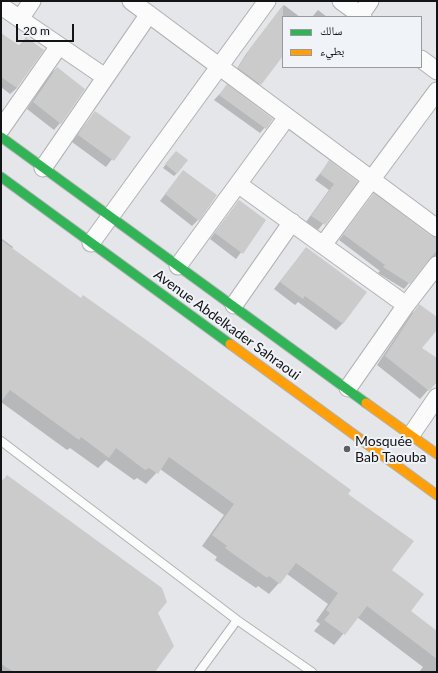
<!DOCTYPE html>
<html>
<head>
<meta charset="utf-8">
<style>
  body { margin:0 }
  #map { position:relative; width:438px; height:673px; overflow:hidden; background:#e4e6e9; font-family:Lato,"Noto Naskh Arabic",sans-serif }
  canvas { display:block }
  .frame { position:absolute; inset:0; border:2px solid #131416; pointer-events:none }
  .legend { position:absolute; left:282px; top:16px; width:140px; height:52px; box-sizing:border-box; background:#f0f3f7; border:1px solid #989a9d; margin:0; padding:5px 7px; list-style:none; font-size:12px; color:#131416 }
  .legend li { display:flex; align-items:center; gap:8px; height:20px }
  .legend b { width:20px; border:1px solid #989a9d }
  .scale { position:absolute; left:16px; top:24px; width:58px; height:18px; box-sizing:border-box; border:2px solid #131416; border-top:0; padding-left:5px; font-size:12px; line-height:14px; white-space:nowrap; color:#131416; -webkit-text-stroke:3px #f0f3f7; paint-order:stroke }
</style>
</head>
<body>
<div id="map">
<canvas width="438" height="673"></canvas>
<div class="frame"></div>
<ul class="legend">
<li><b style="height:5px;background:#30b455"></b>سالك</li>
<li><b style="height:5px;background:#ff9f0a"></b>بطيء</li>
</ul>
<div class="scale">20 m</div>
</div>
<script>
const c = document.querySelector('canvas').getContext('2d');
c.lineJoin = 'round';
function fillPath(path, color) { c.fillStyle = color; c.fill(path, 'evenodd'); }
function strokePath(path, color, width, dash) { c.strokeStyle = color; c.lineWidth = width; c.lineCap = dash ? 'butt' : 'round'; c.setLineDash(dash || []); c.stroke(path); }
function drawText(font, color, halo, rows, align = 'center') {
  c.font = font + ' Lato,sans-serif'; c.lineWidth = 4; c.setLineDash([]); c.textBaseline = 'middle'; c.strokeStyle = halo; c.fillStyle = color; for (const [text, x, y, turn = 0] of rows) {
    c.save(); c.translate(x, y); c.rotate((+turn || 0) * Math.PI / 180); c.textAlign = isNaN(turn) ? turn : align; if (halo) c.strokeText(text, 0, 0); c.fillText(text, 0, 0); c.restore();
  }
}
fillPath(new Path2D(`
  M284,5L300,17H283V53L254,90L233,75L246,54Z
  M318,10L327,17H312Z
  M1,35L18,47L26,38L17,88L10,94L1,87Z
  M57,68L60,123L54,130L27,109L50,74Z
  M227,86L272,119L260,133L214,100Z
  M95,112L129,137L106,167L72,142Z
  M173,155L177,173L174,176L163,168Z
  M329,162L356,182L318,230L306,222L329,190L315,180Z
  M183,171L198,220L192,226L160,201Z
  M374,195L431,237L437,238V262L432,260L425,263L404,289L378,273L380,271L339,240Z
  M239,201L265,221L236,259L210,239Z
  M1,238L13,247L12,249L347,494L391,571L410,611L437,632V672H419L423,667L357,617L334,645L314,631L320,624L316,621L328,604L287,574L269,594L258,586L256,588L215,560L217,557L202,546L224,515L160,469L146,484L137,478L134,480L106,460L98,468L70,448L67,450L1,402Z
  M306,248L343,323L336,330L298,302L295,305L274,289Z
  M420,306L437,318V328L421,348L437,360V380L420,399L377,365L411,314Z
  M7,476L157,613L154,672H1V482Z`), '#0003');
fillPath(new Path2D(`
  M283,5V56L261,85L238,68L251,47Z
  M1,33L20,46L26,37L44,50L17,88L1,77Z
  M57,67L85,89L61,124L33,102Z
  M227,84L273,119L266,129L219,95Z
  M95,111L131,137L114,161L78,135Z
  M176,151L188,160L177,174L165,164Z
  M329,160L358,182L325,225L311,216L334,184L320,174Z
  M183,170L217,195L199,221L165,194Z
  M374,193L431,236L437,238V250L410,284L383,267L385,265L343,234Z
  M239,200L266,220L243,254L215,233Z
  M1,240L81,298L83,295L152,344L351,490L348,494L414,541L392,570L424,594L411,611L437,631V659L367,606L345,635L324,620L330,613L326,610L338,593L296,563L280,584L269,576L267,578L225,548L227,546L212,535L234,504L169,457L158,474L149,468L145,470L116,448L109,458L81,437L79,440L10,390L1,402Z
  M306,247L367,292L343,324L305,296L303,299L280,282Z
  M419,304L437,317V330L422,348L437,358V382L429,391L385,356Z
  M7,475L162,588L167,602L158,613L174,646L155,672H14L1,664V483Z`), '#cbcbcc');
const lane = new Path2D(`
  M1,441L237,620L312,672
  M199,672L237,620`);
const street = new Path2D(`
  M131,1L437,228
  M341,1L363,17
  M1,6L105,77
  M359,17L370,1
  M20,19L32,1
  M421,59L437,71
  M1,129L59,46
  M43,168L149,14
  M238,184L406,305
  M91,243L267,1
  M323,245L437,91
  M178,266L287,117
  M234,305L292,222
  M348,388L406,305L437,265
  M411,435L437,397`);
const fast = new Path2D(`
  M1,137L366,403
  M1,177L230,344`);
const slow = new Path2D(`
  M230,344L437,495
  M366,403L437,454`);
strokePath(lane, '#b0b2b4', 10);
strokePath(street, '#b0b2b4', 19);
strokePath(fast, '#b0b2b4', 11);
strokePath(slow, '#b0b2b4', 11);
strokePath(lane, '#fbfbfc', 8);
strokePath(street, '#fbfbfc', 17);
strokePath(fast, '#30b455', 9);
strokePath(slow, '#ff9f0a', 9);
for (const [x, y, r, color] of [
  [347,449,4,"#5c5e60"]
]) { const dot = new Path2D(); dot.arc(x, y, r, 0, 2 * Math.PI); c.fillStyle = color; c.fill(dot); strokePath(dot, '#f0f3f7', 1.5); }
drawText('14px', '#131416', '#f0f3f7', [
  ["Avenue Abdelkader Sahraoui",227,325,36]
]);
drawText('14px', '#131416', '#f0f3f7', [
  ["Mosquée",355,441],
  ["Bab Taouba",355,457]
], 'left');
</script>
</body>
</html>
